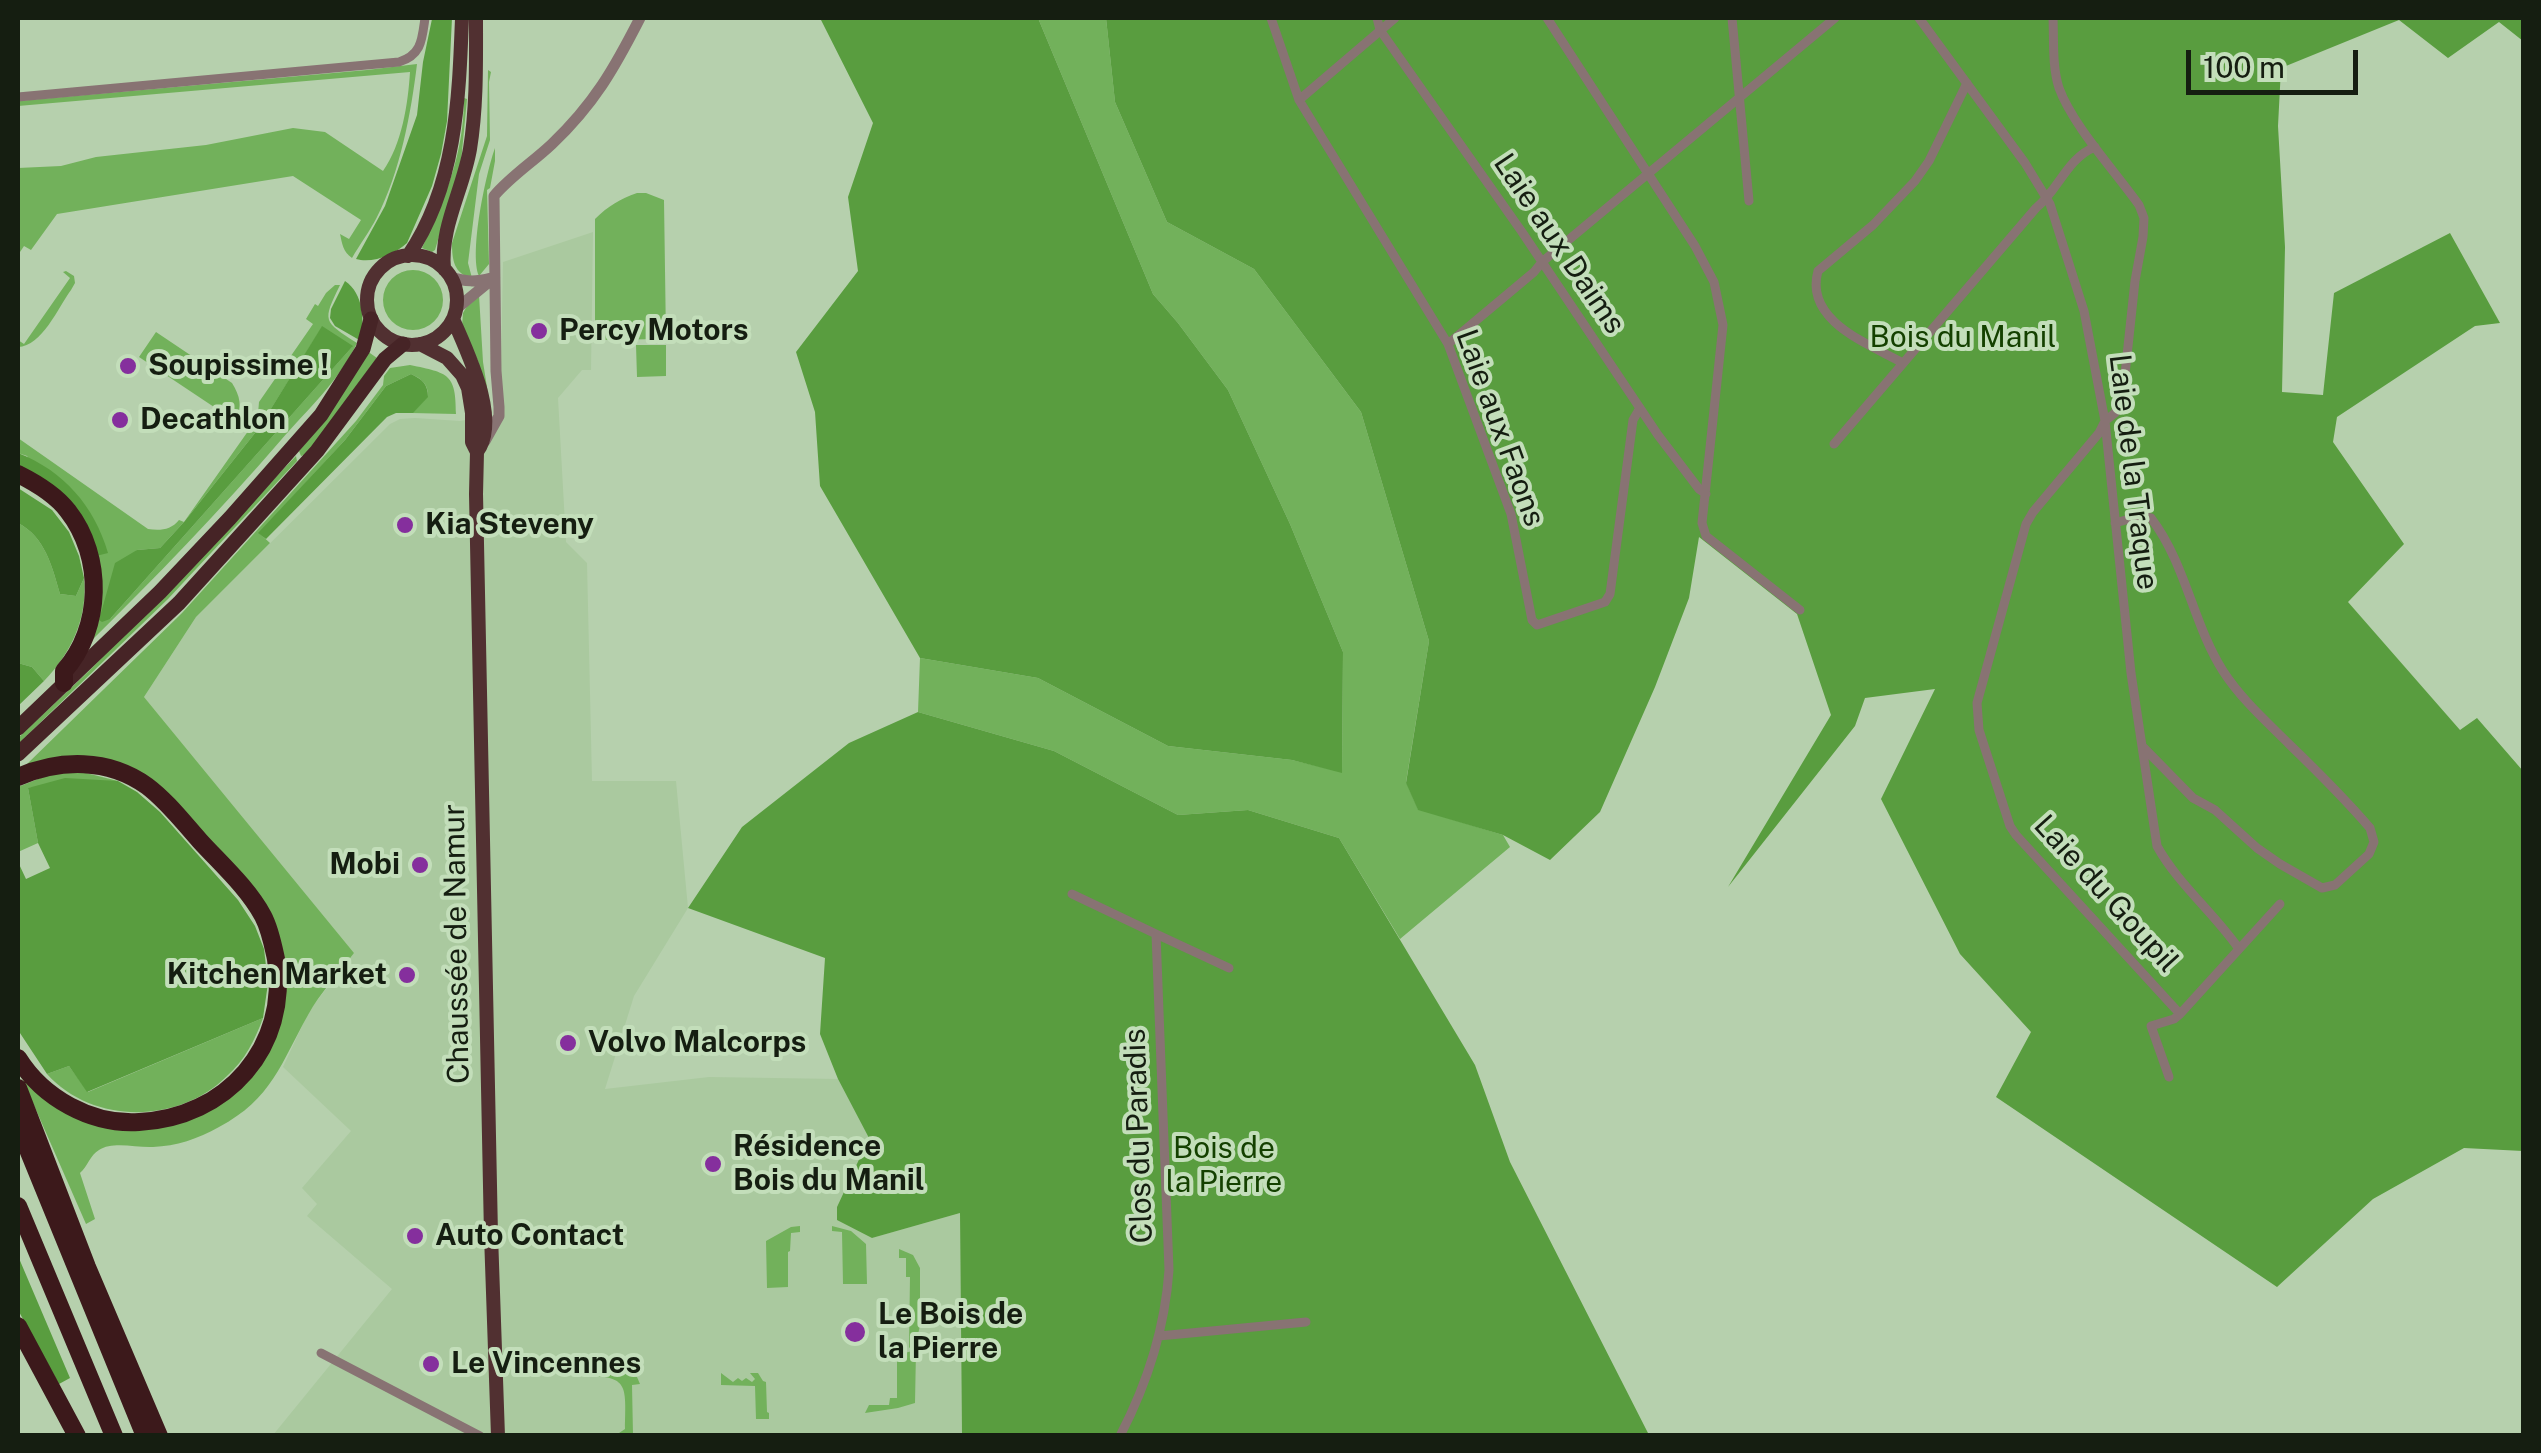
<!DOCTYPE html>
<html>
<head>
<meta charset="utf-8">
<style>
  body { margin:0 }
  #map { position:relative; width:2541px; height:1453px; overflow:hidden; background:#b6d0ad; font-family:"Public Sans",sans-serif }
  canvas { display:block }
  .frame { position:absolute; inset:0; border:20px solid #151e11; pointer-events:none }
  .scale { position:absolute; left:2186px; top:50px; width:172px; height:45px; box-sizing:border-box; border:5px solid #151e11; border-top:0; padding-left:12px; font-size:30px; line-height:35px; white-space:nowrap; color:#151e11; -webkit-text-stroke:8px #c3deba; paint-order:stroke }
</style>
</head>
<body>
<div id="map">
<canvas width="2541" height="1453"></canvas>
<div class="frame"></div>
<div class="scale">100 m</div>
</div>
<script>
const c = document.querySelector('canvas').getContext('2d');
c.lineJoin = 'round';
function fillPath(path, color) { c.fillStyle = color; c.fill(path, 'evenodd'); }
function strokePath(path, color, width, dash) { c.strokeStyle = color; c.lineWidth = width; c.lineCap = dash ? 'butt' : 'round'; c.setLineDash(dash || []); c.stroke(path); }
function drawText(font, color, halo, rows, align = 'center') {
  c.font = font + ' "Public Sans",sans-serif'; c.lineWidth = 8; c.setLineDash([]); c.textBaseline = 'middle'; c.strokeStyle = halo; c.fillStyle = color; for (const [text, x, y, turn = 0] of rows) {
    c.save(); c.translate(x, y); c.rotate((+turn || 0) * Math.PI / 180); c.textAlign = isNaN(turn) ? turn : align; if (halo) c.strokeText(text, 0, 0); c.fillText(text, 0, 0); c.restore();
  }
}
fillPath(new Path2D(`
  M593,232L591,370H582L558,398L566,542L587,563L592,781H676L688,908L634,996L605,1089L709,1077L838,1079L870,1138L837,1207L872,1238L960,1213L962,1433L939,1436L273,1435L392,1289L307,1216L317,1204L302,1188L351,1131L283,1067L309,1011L354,953L144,697L196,617L390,424L400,419L415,418L460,421L500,414L503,262Z`), '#aac99f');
fillPath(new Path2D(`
  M1038,18H1106L1115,102L1167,222L1254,269L1361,412L1429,641L1406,782L1418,809L1503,835L1510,847L1400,939L1339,838L1248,810L1178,815L1054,751L918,712L920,658L1038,678L1168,746L1292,760L1342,772L1343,652L1290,524L1228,390L1178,323L1153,294Z
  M417,64C411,114 400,172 377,217C370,231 360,244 352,258C343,252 342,243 340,234L349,239L361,220L293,176L57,214L31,250L24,246L18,255V168L61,166L96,157L206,145L293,128L325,132L383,171C402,144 408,104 410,72L18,106V101L367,70Z
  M488,70L491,72L489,82L490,140L479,174L468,263L472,278C454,274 452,260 452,243L487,136Z
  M464,98L467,99L461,162L435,250L432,252L422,248C445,198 464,154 464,98Z
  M495,148V161L490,188L487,190L489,264L479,276C469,252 486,173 495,148Z
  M637,193H646L664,200L666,339L595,340V219C608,206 620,199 637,193Z
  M383 300a30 30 0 1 1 60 0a30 30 0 1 1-60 0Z
  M66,271L74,276L75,283L71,290C58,308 42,346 18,347V340L24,344L70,278L63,272Z
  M335,285H340C322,322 323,321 357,343C339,381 308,409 281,440C220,511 155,578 89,643L100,580L27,456L18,453V438L148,529C160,531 171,530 179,520L184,522L251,427L258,414L259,402L313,324L306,319L315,304L318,306L326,293ZM322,327L352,347L110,619L137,550L160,548L184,522L259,428Z
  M479,295L483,362L490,406L478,361L462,326L463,313L467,306Z
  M156,332L232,383C240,396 243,407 235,421L139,357Z
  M636,345H666V376L637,377Z
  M367,351L377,358L307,454L301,456L299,451L332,409Z
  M410,365C449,373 456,374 456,414L412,413L428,396C428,384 422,379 411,374L386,386L345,440L259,533L270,543L196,617L144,697L354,953C339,973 320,993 308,1015C281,1063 272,1099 219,1127C198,1139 176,1146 153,1147C137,1148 113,1141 99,1150C90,1155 88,1166 80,1173L95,1219L86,1224L19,1071L46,1099L155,1128L257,1066L283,957L164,791L84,756L57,757L26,765L182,613L356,421L383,385L384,376L390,368Z
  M296,456L297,461L168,599L18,744V738L89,671Z
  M18,523C45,537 52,566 60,594L76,596L84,578C88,618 71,653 44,681L32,667L18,663Z
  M64,772L86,773L118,781L28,788L38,843L18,852V787L43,777Z
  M263,1018C255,1040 245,1060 227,1076C179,1124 93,1125 47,1074L69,1066L88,1092Z
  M800,1226V1232L791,1233L790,1251L788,1252V1287L767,1288L766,1241L791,1227Z
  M832,1226L851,1231L866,1244L867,1284H843L842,1232L832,1231Z
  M899,1249L913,1255L920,1268V1326L916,1342L909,1348L910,1277H906V1258H899Z
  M916,1350L915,1403L898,1408L865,1413L869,1405H889L890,1398H897V1355Z
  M584,1372H627L629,1375L637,1377L640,1384L632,1385L633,1435H619V1433L625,1429C626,1382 629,1375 576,1376V1373Z
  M721,1373L733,1382L738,1378L742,1381L746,1378L752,1382L755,1379L750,1373H758L763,1381L766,1382L767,1412L769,1413V1419H756L755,1386L721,1385Z`), '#72b15b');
fillPath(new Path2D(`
  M452,18L447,121L441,154L432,186L407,243C395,254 373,264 356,259L385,206L417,115L423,62L432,19Z
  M820,18H1038L1153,294L1178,323L1228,390L1290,524L1343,652L1342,773L1292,760L1168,746L1038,678L920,658L820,486L815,412L796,352L858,271L848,197L873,123Z
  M1106,18H2523V41L2499,22L2448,58L2399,20L2281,68L2278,126L2285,247L2282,392L2323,395L2334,293L2450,233L2500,323L2475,326L2337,417L2333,442L2404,544L2348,602L2460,730L2477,718L2523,771V1151L2464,1148L2373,1199L2277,1287L1996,1097L2031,1032L1960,954L1881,799L1935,689L1865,698L1855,726L1728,887L1831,715L1797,614L1699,537L1689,598L1655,687L1600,812L1550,860L1503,835L1418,810L1406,783L1429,641L1361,412L1254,269L1167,222L1115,102Z
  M345,281C364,294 364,320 361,341L335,326L330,318L331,309Z
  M322,326L353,346L110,619L102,622L99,620L115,563L137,550L160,548L184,522L259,428Z
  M411,374C422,379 428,384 428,397L413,413H396L387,417L266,539L258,533L345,440L386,386Z
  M18,453C64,471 94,506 108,553L96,556L92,538L18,466Z
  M18,488L52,510L69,532L79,556L84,578L76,596L60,594C52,566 45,537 18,523Z
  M18,663L32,667L44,681L18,706Z
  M918,712L1054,751L1178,815L1248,810L1339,838L1475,1065L1510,1162L1649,1435H962L960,1213L872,1238L837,1220V1207L869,1138L838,1079L820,1034L825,958L688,908L742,827L849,743Z
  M65,778L118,781L137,792L160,812L238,900L255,926L264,949L268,983L263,1018L87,1092L69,1066L47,1074L18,1030V862L26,879L50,868L38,843L28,788Z
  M18,1256L70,1378L59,1384L18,1310Z`), '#599d3f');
strokePath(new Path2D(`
  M1271,18L1299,100L1448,344L1511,514L1532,620L1537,625L1605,602L1610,594L1633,420L1640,408
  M1377,18L1380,30L1522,232L1658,435L1699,489L1706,494
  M1547,18L1695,246L1714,282L1723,325L1702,523L1706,536L1800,610
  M1732,18L1749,201
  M1919,18L2025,163L2050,204L2084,311L2105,421L2131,673L2157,846C2178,884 2214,913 2239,949
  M2053,18C2054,40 2052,66 2059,88C2073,126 2115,171 2139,205L2144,218L2143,237L2135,281L2123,393L2115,413L2105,421L2099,433L2033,512L2026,524L1977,703L1979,730L2010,826L2016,835L2180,1014
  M18,97L399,62C422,55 422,39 425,18
  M1299,100L1395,18
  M1448,344L1534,272L1542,262L1835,18
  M1903,363C1869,344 1804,321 1818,271L1873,225L1915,181L1929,161L1967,83
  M1834,444L2036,208C2058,191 2067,158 2095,147
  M2115,523L2140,516L2151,518C2186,564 2193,624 2223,671C2241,699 2267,722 2290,745C2318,772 2345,799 2370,828L2374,842L2369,854L2335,885L2322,888L2280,864L2257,848L2215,810L2193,798L2142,746
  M1072,894L1156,934
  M2169,1077L2151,1026L2174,1019L2180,1014L2280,904
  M1159,1336L1306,1322
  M321,1353L480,1436
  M1120,1436C1147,1384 1165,1329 1169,1270L1156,934L1229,968`), '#887373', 9);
strokePath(new Path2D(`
  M451,277C465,282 476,282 491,278
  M456,309L495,277
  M485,441L499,416V407L496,371L494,196C511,176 533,162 552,144C594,104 614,69 640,18`), '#887373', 11);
strokePath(new Path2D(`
  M367 300a45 45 0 1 1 90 0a45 45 0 1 1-90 0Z
  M408,256C456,186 459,99 462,18
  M444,269C440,227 463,190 470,149C477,106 476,61 476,18
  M453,319C467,352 501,419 477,452
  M420,344L447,358L462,375L468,388L472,413V442L477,452L476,494L491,1235L498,1436`), '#513031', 14);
strokePath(new Path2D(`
  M18,728L160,592L230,518L321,415L363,349L371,319
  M18,754L179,603L317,451L385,359L403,344`), '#462426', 15);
strokePath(new Path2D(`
  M18,474C36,483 56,495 68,511C104,557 102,628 64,671V683
  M18,777C60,759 108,758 147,786C167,801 183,822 200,841C221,864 248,888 263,916C270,929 273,945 276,959C290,1047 226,1118 139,1122C91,1125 43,1098 18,1058
  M18,1088L87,1267L159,1436
  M18,1125L145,1436
  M18,1206L114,1436
  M18,1326L77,1436`), '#3c191b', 18);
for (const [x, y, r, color] of [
  [539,331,10,"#852f9d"],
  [128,366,10,"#852f9d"],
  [120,420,10,"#852f9d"],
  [405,525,10,"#852f9d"],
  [420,865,10,"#852f9d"],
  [407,975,10,"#852f9d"],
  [568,1043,10,"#852f9d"],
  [713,1164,10,"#852f9d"],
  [415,1236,10,"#852f9d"],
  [855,1332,12,"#852f9d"],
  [431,1364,10,"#852f9d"]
]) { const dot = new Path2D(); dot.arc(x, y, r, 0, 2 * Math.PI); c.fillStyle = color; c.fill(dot); strokePath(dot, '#c3deba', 4); }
drawText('30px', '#151e11', '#c3deba', [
  ["Laie aux Daims",1559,244,56],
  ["Laie aux Faons",1500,428,70],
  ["Laie de la Traque",2133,472,83],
  ["Laie du Goupil",2106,894,48],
  ["Chaussée de Namur",457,944,-91],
  ["Clos du Paradis",1139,1136,-92]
]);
drawText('bold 30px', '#151e11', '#c3deba', [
  ["Percy Motors",559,331],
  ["Soupissime !",148,366],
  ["Decathlon",140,420],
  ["Kia Steveny",425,525],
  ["Mobi",400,865,"right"],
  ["Kitchen Market",387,975,"right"],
  ["Volvo Malcorps",588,1043],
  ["Résidence",733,1147],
  ["Bois du Manil",733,1181],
  ["Auto Contact",435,1236],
  ["Le Bois de",878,1315],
  ["la Pierre",878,1349],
  ["Le Vincennes",451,1364]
], 'left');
drawText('30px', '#144100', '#c3deba', [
  ["Bois du Manil",1963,338],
  ["Bois de",1224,1149],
  ["la Pierre",1224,1183]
]);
</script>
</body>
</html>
